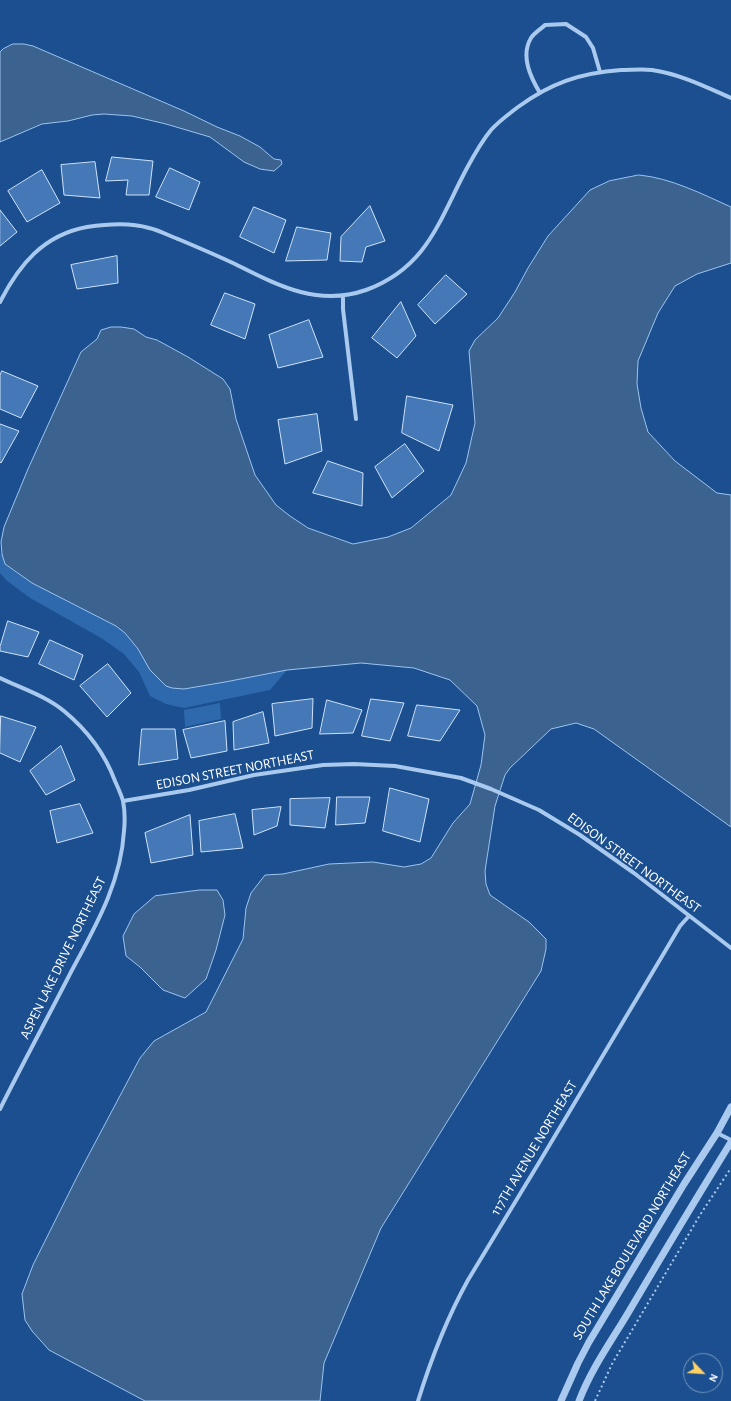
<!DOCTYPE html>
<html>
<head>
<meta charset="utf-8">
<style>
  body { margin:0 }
  #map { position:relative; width:731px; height:1401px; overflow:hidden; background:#1b4f8f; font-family:"Alegreya Sans",sans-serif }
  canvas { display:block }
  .north { position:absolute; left:683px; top:1353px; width:40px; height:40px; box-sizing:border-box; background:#1b4f8f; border:1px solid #7695bc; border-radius:50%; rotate:115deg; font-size:11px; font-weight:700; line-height:16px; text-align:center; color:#fff }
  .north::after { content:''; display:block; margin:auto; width:14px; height:18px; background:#ffd166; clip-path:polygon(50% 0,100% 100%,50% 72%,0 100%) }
</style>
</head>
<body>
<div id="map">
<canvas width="731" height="1401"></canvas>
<div class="north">N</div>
</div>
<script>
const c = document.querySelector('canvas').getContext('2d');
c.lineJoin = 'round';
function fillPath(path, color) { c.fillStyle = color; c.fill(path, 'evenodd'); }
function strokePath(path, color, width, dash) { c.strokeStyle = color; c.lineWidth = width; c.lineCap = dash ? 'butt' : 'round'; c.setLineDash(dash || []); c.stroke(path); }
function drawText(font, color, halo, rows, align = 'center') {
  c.font = font + ' "Alegreya Sans",sans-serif'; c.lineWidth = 4; c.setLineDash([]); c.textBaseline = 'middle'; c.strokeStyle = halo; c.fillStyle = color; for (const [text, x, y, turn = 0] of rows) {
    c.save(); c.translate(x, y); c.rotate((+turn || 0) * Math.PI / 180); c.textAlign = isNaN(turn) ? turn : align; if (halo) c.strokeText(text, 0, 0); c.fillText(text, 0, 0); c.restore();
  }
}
fillPath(new Path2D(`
  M0,553L2,554L5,564L14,571L32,583L116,626L125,633L138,649L172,688L184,689L225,682L287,670L270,690L184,708L166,704L150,696L139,672L124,654L101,638L30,598L6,580L0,573Z
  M220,703L221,719L185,727L184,710Z`), '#2e69ad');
const water = new Path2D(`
  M13,44H24L33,46L184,111L217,127L240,136L260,147L274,159L281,160L282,164L274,171L260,169L244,162L210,137L166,124L132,116L104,114L92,115L68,121L42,124L0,142V52L3,49Z
  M639,175C671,178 702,194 731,207V263L697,274L675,286L658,313L638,361L637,384L641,408L648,432L675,461L717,493L731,495V827L594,729L576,723L551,729L510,768L505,775L495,806L485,871L486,884L490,895L529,922L546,939V949L541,971L381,1228L324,1363L320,1401H145L49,1350L32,1331L25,1320L22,1294L33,1265L78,1175L140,1058L154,1041L206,1012L243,939L246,908L251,893L265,875L283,874L329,864L373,862L404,867L421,864L431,858L453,823L470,804L481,765L485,735L477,706L450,680L414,668L361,663L287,670L225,682L184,689L172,688L166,686L150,670L138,649L125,633L116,626L32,583L5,564L2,554L1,542L4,527L28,469L81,352L97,339L101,330L111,327H121L134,329L146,337L157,340L188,357L223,379L230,389L236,419L255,475L276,505L290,516L308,528L353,544L388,537L411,528L451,495L466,463L475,423L469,351L475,340L498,318L515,292L528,268L548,236L590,190L609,181Z
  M200,890H217L223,900L225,915L216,950L206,979L185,998L163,990L140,967L126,956L123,936L134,914L155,896Z`);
fillPath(water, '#3c6290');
strokePath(water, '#9cc4f0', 1);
const building = new Path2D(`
  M112,157L153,161L149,195H126L128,180L106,181Z
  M95,162L100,198L64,195L61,165Z
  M170,168L200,182L189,210L156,197Z
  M42,170L60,203L27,222L8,191Z
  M370,206L385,241L366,247L362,262L340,261L341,237Z
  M254,207L286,220L274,253L240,237Z
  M0,210L17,232L0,246Z
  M297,227L331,233L327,260L286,261Z
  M117,256L118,283L77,289L71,265Z
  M446,275L467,294L435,324L418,305Z
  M225,293L255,304L245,339L211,325Z
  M401,302L416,336L397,358L372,338Z
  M309,320L323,357L278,368L269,335Z
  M2,371L38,386L21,418L0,409V376Z
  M407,396L453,405L439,451L402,433Z
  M317,414L322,451L285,464L278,420Z
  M0,424L19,431L1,463L0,462Z
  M405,444L424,471L392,498L375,467Z
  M328,461L363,473L362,506L313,493Z
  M8,621L39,632L28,657L0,651V647Z
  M50,640L83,655L74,680L39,664Z
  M108,664L131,693L107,717L80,686Z
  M313,699L312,728L275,736L272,704Z
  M371,699L404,703L390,741L362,736Z
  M327,700L362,710L353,733L320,734Z
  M417,705L460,710L440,741L408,736Z
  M263,712L269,743L234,750L233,722Z
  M1,716L36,727L20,762L0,753Z
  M225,721L227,751L191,758L183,730Z
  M142,729H175L178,759L139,765Z
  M61,746L75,780L46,795L30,771Z
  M390,788L429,799L420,842L383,831Z
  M337,797H370L365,823L336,825Z
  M330,798L325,828L290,825V799Z
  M80,804L93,833L57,843L50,811Z
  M281,807L277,826L254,835L252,810Z
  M235,814L243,848L201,852L199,821Z
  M190,815L193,855L151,863L145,833Z`);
fillPath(building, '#4478b7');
strokePath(building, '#cfe3fa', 1);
strokePath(new Path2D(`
  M595,1401L612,1364L700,1215L731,1168`), '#a9c9ee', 2, [2, 3]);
strokePath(new Path2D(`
  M540,93C531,78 520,56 531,38C534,33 541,29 545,25L566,24L586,37L593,48L600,72
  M343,296V309L356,419
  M0,302C19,265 43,235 87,227C107,224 129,222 149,228C159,230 169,236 178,239C197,247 216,255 235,264C277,285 317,307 366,290C428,267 439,220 467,168C474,155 482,141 491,130C499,121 509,114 518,107C551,83 580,73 621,70C631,70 642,69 652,70C680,74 706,87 731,98
  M0,678C21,688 46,696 64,711C87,730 105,754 115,781C118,788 121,794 123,801C125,811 125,821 124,831C121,883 95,927 71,972C48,1017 23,1063 0,1109
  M123,801L189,790L254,775L323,765L354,764L395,766L461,778L491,789L539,810L580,835L634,873L731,948
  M717,1133L731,1140
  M418,1401C431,1359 447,1318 468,1280L540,1161L664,953L680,926L689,916`), '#a9c9ee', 4);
strokePath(new Path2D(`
  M561,1401L578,1363L589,1342L684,1184L717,1133L731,1107
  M579,1401C592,1367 613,1339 631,1308C664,1252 697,1197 731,1142`), '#a9c9ee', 7);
drawText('14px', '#fff', '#1b4f8f', [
  ["EDISON STREET NORTHEAST",235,770,-11],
  ["EDISON STREET NORTHEAST",634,863,36],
  ["ASPEN LAKE DRIVE NORTHEAST",63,958,-64],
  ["117TH AVENUE NORTHEAST",534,1148,-59],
  ["SOUTH LAKE BOULEVARD NORTHEAST",632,1246,-59]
]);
</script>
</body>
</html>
